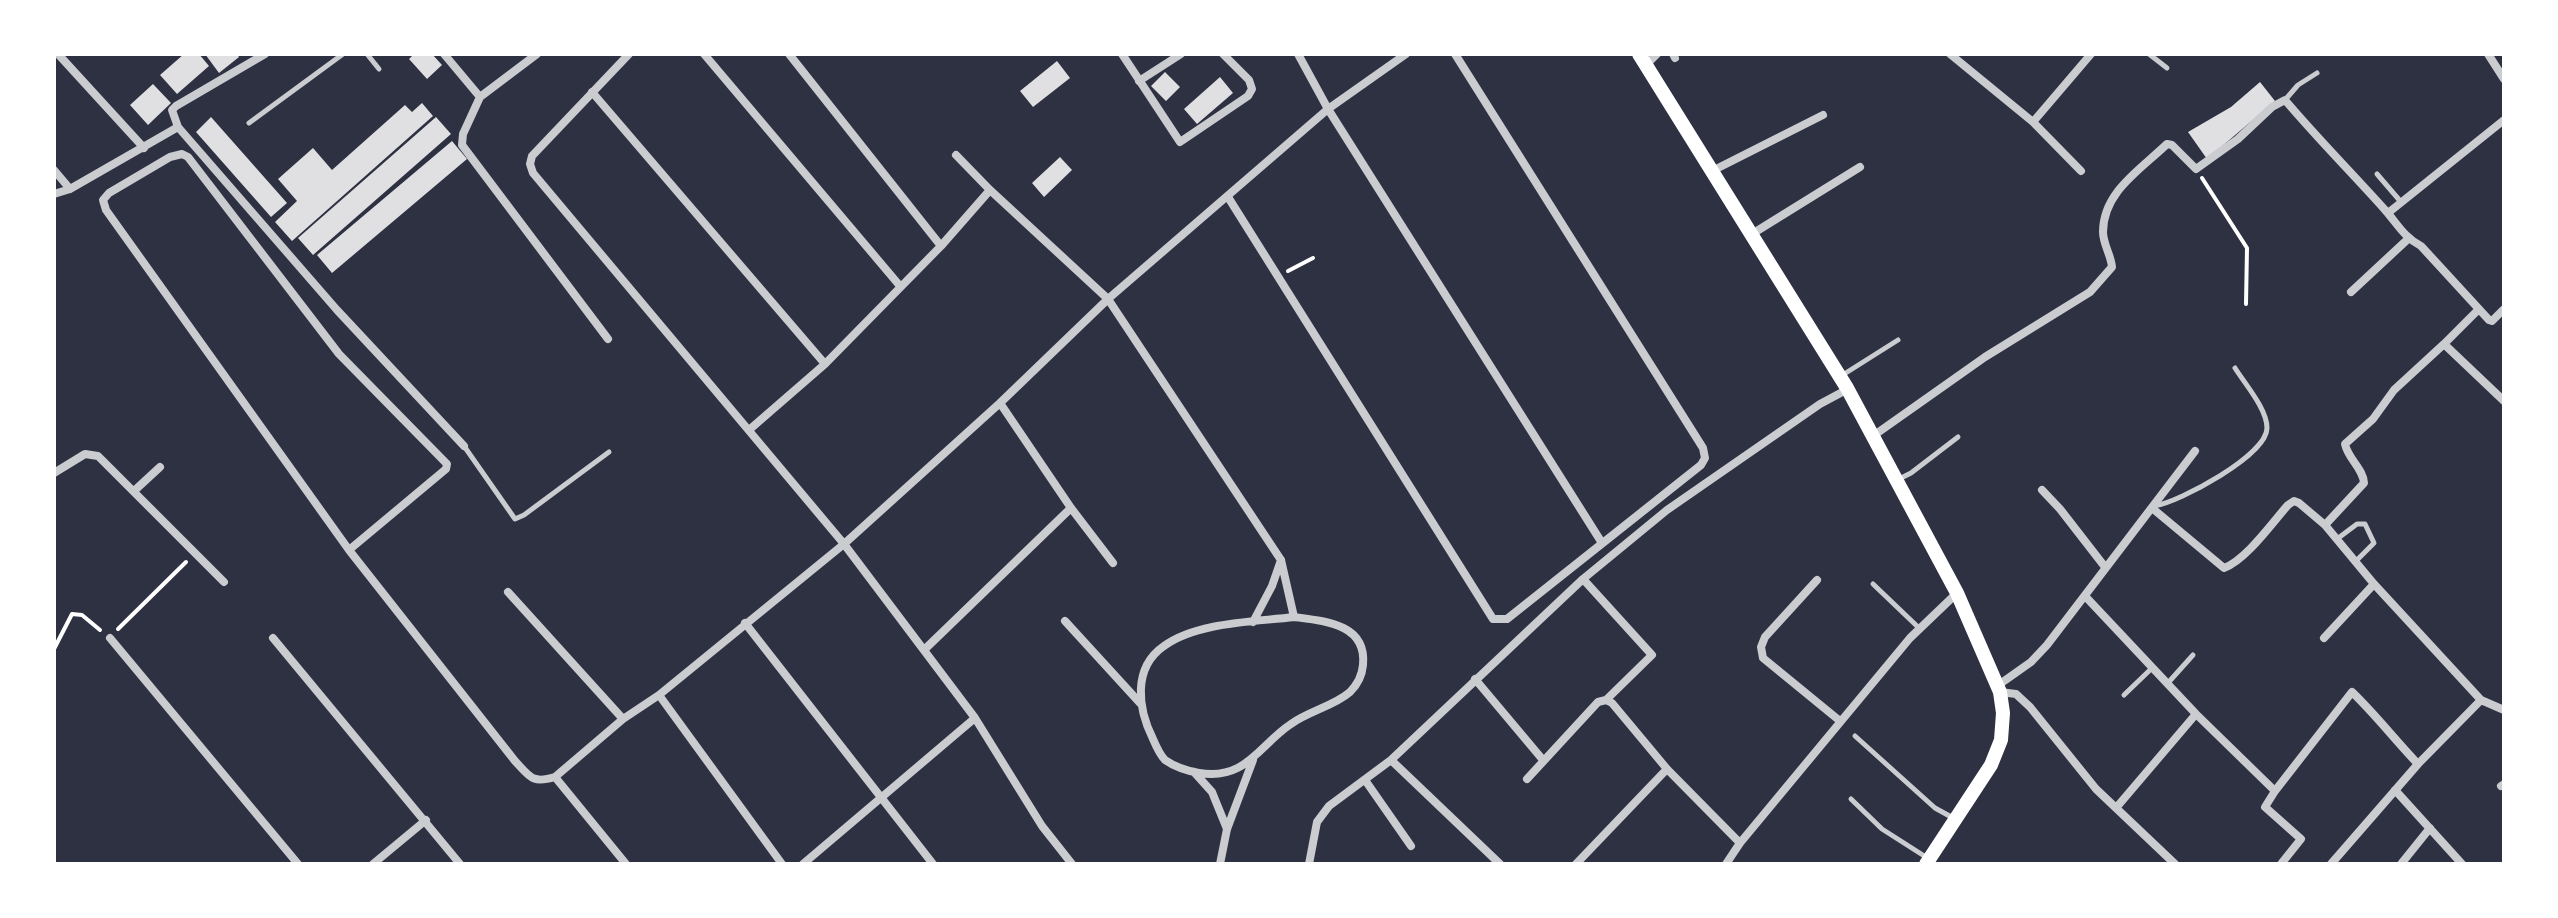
<!DOCTYPE html>
<html>
<head>
<meta charset="utf-8">
<style>
  body { margin:0 }
  #map { position:relative; width:2558px; height:918px; overflow:hidden; background:#2d3142; font-family:Barlow,sans-serif }
  canvas { display:block }
  .frame { position:absolute; inset:0; border:56px solid #fff; pointer-events:none }
</style>
</head>
<body>
<div id="map">
<canvas width="2558" height="918"></canvas>
<div class="frame"></div>
</div>
<script>
const c = document.querySelector('canvas').getContext('2d');
c.lineJoin = 'round';
function fillPath(path, color) { c.fillStyle = color; c.fill(path, 'evenodd'); }
function strokePath(path, color, width, dash) { c.strokeStyle = color; c.lineWidth = width; c.lineCap = dash ? 'butt' : 'round'; c.setLineDash(dash || []); c.stroke(path); }
fillPath(new Path2D(`
  M184,54H199L209,66L177,94L160,75Z
  M205,54H237L239,57L219,73Z
  M414,54H432L442,65L427,79L409,59Z
  M1057,61L1070,78L1033,107L1020,91Z
  M1165,72L1180,87L1166,101L1151,86Z
  M1220,77L1233,93L1197,124L1184,109Z
  M2260,82L2275,101L2207,159L2188,132L2231,107Z
  M153,84L171,103L148,125L130,105Z
  M422,103L433,116L292,241L275,222L297,201L278,179L313,148L332,170L405,105L412,112Z
  M211,117L287,203L271,217L196,132Z
  M436,117L451,134L313,255L298,238Z
  M452,141L467,159L332,273L317,255Z
  M1060,157L1072,170L1044,197L1032,183Z`), '#e0e0e3');
strokePath(new Path2D(`
  M2202,178L2247,248L2246,304
  M1288,271L1313,258
  M118,629L186,562
  M54,649L72,614L82,615L100,630`), '#fff', 4);
strokePath(new Path2D(`
  M367,54L379,69
  M2149,54L2167,68
  M2285,100L2298,85L2317,73
  M249,123L343,54
  M2377,174L2401,202
  M1841,376L1898,340
  M464,446L515,519L524,515L609,452
  M1897,480L1911,473L1958,437
  M2154,506C2180,502 2267,455 2267,428C2267,409 2245,384 2235,368
  M2337,539L2357,524H2365L2374,543L2355,562
  M1873,584L1919,628
  M2167,684L2193,655
  M2124,695L2152,668
  M1855,736L1935,808L1955,819
  M1851,799L1882,829L1929,859`), '#caccd0', 5);
strokePath(new Path2D(`
  M58,54L144,148
  M444,54L480,97
  M537,54L480,97L463,134L462,145L608,339
  M629,54L532,156L530,164L533,173L844,544L975,718L1042,826L1072,864
  M704,54L900,286
  M789,54L941,246
  M1122,54L1180,142L1248,96L1252,89L1249,80L1223,54
  M1298,54L1328,109L1602,543
  M1673,54L1675,58
  M1950,54L2033,122L2081,171
  M2488,54L2504,79
  M1646,65L1657,54
  M1139,81L1181,54
  M592,92L825,364
  M2033,122L2091,54
  M178,127L172,110L176,106L265,54
  M956,155L990,190L1108,299L1281,560L1294,617
  M54,170L70,189
  M1712,171L1823,115
  M54,194L70,189L178,127L337,310L464,446
  M1228,197L1493,619H1507L1701,465L1705,458L1703,448L1455,54
  M2388,213L2504,120
  M1752,234L1860,167
  M2351,292L2408,239
  M2479,309L2444,344L2504,401
  M1000,403L1071,508L1113,563
  M749,430L825,364L941,246L990,190
  M1873,436L1985,357L2090,292L2112,267C2111,255 2103,244 2103,232C2103,192 2140,170 2167,144L2172,145L2196,169L2238,139L2272,107L2285,100C2318,139 2353,174 2386,211C2398,225 2405,238 2421,246L2489,320L2492,321L2504,309
  M54,473L85,454L98,456L224,582
  M2042,490L2060,509L2105,567
  M134,491L160,467
  M2152,508L2224,568C2246,560 2272,523 2288,505L2294,501L2299,503L2325,525L2374,584L2481,700L2504,710
  M2325,525L2364,483C2363,468 2348,459 2345,444L2373,419L2394,390L2444,344
  M349,550L446,469L447,464L339,354L188,157L182,154L170,157L109,193L103,200L106,210L349,550L515,761C530,777 532,784 555,777L623,719L659,695L844,544L1000,403L1108,299L1328,109L1406,54
  M1583,579L1652,655L1606,700
  M1817,580L1765,637L1761,647L1763,658L1840,721
  M508,592L623,719
  M2085,596L2196,714L2275,791L2352,692C2376,715 2395,740 2418,764
  M1294,617C1325,621 1367,624 1363,665C1362,676 1358,684 1350,692C1334,706 1309,711 1291,724C1259,745 1246,781 1199,773C1188,771 1175,767 1165,760C1160,755 1156,746 1153,739C1138,709 1132,668 1164,646C1197,622 1254,622 1294,617Z
  M1065,621L1140,703
  M1253,622L1272,586L1281,560
  M745,623L933,864
  M110,638L298,864
  M273,638L460,864
  M2324,638L2374,584
  M924,650L1071,508
  M1475,679L1543,760
  M1997,686L2031,662L2047,645L2195,451
  M2000,692L2016,694L2030,707L2096,789L2175,864
  M659,695L782,864
  M1391,760L1500,864
  M1194,772L1212,792L1227,829
  M555,777L626,864
  M1527,779L1598,702L1606,700L1612,703L1667,769L1740,843
  M1365,780L1411,846
  M2501,786L2504,784
  M2395,790L2462,864
  M2275,791L2265,807L2301,839L2281,864
  M2116,808L2196,714
  M373,864L426,820
  M803,864L975,718
  M1220,864L1227,829L1253,760
  M1309,864L1317,822L1329,806L1391,760L1583,579L1667,510L1820,404L1848,389
  M1576,864L1667,769
  M1726,864L1740,843L1910,638L1957,593
  M2331,864L2418,764L2481,700
  M2401,864L2430,828`), '#caccd0', 8);
strokePath(new Path2D(`
  M1639,54L1847,388L1957,593L2000,692L2003,713L2001,740L1991,765L1926,864`), '#fff', 14);
</script>
</body>
</html>
